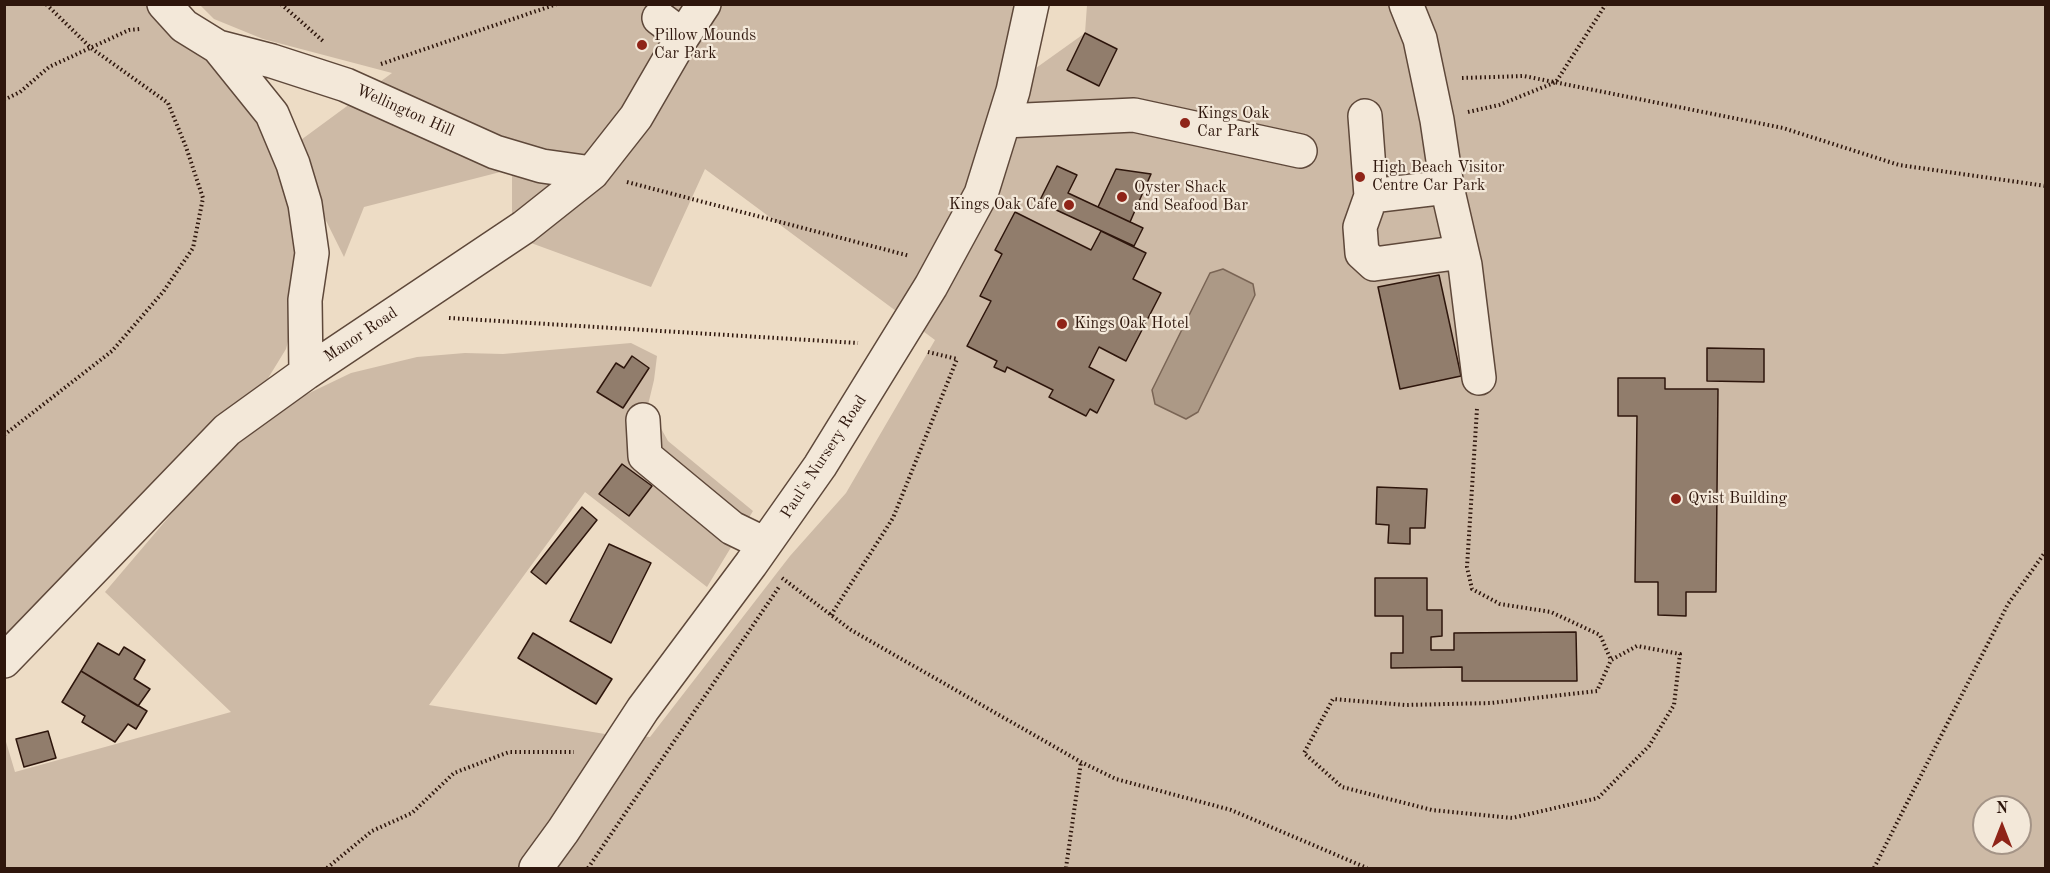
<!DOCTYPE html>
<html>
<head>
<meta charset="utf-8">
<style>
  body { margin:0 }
  #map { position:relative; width:2050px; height:873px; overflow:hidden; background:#eddcc5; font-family:"Old Standard TT",serif }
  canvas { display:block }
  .frame { position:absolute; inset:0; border:6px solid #2e160c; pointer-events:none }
  .north { position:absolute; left:1972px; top:795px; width:60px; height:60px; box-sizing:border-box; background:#f3e8d9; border:2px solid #a49487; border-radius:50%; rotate:0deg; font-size:16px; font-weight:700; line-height:24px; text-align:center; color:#2e160c }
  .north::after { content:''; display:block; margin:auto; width:21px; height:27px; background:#8f2418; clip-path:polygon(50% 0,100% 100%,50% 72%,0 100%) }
</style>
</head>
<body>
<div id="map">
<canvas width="2050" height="873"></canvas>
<div class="frame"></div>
<div class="north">N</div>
</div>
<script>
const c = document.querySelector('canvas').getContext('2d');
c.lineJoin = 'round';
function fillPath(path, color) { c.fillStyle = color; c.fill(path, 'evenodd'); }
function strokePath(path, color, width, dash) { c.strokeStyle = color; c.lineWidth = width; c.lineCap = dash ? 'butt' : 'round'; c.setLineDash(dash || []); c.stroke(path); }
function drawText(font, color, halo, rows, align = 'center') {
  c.font = font + ' "Old Standard TT",serif'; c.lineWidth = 4.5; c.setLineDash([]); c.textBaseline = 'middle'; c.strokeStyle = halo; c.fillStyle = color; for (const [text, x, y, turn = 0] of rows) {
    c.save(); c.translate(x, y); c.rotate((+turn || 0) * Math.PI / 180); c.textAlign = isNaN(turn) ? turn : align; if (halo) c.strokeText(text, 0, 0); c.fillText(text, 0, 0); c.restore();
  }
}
fillPath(new Path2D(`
  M5,5H154L236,84L282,145L298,214V304L286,349L267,380L213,422L5,649Z
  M200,5H1044L1036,68L1085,33L1087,5H2045V868H5L4,735L15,772L231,712L105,592L218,459L278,408L351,373L417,357L465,353L503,354L631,343L657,356L654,380L648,405L668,441L753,511L707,587L585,492L429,705L605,734L650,737L790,556L846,493L935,340L705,169L651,287L512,236V169L364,207L344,257L290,148L392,73L263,39L214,19ZM1984,807H2020V843H1984Z`), '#cdbaa6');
const water = new Path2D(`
  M1223,269L1253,284L1255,295L1198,412L1186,419L1155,404L1152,390L1210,273Z`);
fillPath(water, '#ac9986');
strokePath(water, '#7a6555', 1.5);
const building = new Path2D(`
  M1085,33L1117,49L1099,86L1067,70Z
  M1057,166L1077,175L1068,193L1143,228L1134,246L1039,202Z
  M1116,169L1151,174L1130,222L1098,207Z
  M1015,212L1091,250L1101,231L1146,253L1133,279L1161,293L1126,361L1099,347L1089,367L1114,380L1097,413L1090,409L1086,416L1049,397L1053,390L1007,367L1005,372L994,367L997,361L967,346L991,301L980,296L1002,254L995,250Z
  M1439,275L1461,376L1400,389L1378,287Z
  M1707,348L1764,349V382L1707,381Z
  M632,356L649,368L623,408L597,392L616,363L624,368Z
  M1618,378H1665V389H1718L1716,592H1686V616L1658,615V582H1635L1637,416H1618Z
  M622,464L652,486L629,516L599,494Z
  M1377,487L1427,489L1425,528H1410V544L1388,543L1389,525L1376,524Z
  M582,507L597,520L546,584L531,572Z
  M609,544L651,563L611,643L570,621Z
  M1375,578H1427V610H1442V636L1431,637V650H1454V633L1576,632L1577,681H1462V667L1391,668V653H1403V616H1375Z
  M533,633L612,679L596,704L518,658Z
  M98,643L119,655L124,647L145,660L134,679L150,689L138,706L81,671Z
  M81,671L147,711L136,729L128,724L115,742L82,722L85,716L62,702Z
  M48,731L56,758L24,767L16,739Z`);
fillPath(building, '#917d6c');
strokePath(building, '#2e160c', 1.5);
const minor = new Path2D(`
  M164,4L184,26L218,47L272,114L293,164L305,204L312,253L305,300L306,373
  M1406,4L1420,39L1437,120L1447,187L1465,265L1479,378
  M659,18L683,36
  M218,47L272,61L346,85L495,152L542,166L592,173
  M1365,116L1371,196
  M1004,121L1134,115L1300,151
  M1447,187L1371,196L1360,227L1362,253L1374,264L1462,252
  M643,420L645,456L732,528L765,544
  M4,661L227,430L306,373L524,227L592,173L636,117L683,36L704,4
  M536,868L563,831L643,709L751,564L820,466L931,286L981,194L1013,91L1032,4`);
strokePath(minor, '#5e483a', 36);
strokePath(new Path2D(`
  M281,4L323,41
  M381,64L557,4
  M1462,78L1524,76L1783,128L1899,165L2046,186
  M4,100L20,92L49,67L129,30L140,29
  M1468,112L1499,105L1556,82L1606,4
  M627,182L910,256
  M449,318L858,343
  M1477,409L1467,567L1472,589L1500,604L1551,612L1600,635L1611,660L1637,646L1680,654L1674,705L1649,746L1598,798L1512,818L1432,810L1342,787L1304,753L1333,699L1405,705L1491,703L1597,691L1611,660
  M4,435L112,351L163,292L193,248L203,198L186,147L168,103L91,48L46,4
  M782,578L851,630L1081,762L1116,779L1231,810L1367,868
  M831,615L893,518L957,359L928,352
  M327,868L372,831L412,813L454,773L509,752H574
  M588,868L779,587
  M1066,868L1081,762
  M1874,868L2008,604L2046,551`), '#2e160c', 4, [1.5, 3]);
strokePath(minor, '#f3e8d9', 33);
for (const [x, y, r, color] of [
  [642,45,6,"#8f2418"],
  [1185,123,6,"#8f2418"],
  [1360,177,6,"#8f2418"],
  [1122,197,6,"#8f2418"],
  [1069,205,6,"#8f2418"],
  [1062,324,6,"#8f2418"],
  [1676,499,6,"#8f2418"]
]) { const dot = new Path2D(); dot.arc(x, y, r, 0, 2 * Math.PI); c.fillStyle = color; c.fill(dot); strokePath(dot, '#f3e8d9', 2); }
drawText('16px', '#2e160c', '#f3e8d9', [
  ["Pillow Mounds",654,36],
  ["Car Park",654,54],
  ["Kings Oak",1197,114],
  ["Car Park",1197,132],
  ["High Beach Visitor",1372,168],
  ["Centre Car Park",1372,186],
  ["Oyster Shack",1134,188],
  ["and Seafood Bar",1134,206],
  ["Kings Oak Cafe",1057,205,"right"],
  ["Kings Oak Hotel",1074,324],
  ["Qvist Building",1688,499]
], 'left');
drawText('16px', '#2e160c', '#f3e8d9', [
  ["Wellington Hill",405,111,24],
  ["Manor Road",361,335,-34],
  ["Paul's Nursery Road",824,457,-57]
]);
</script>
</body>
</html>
